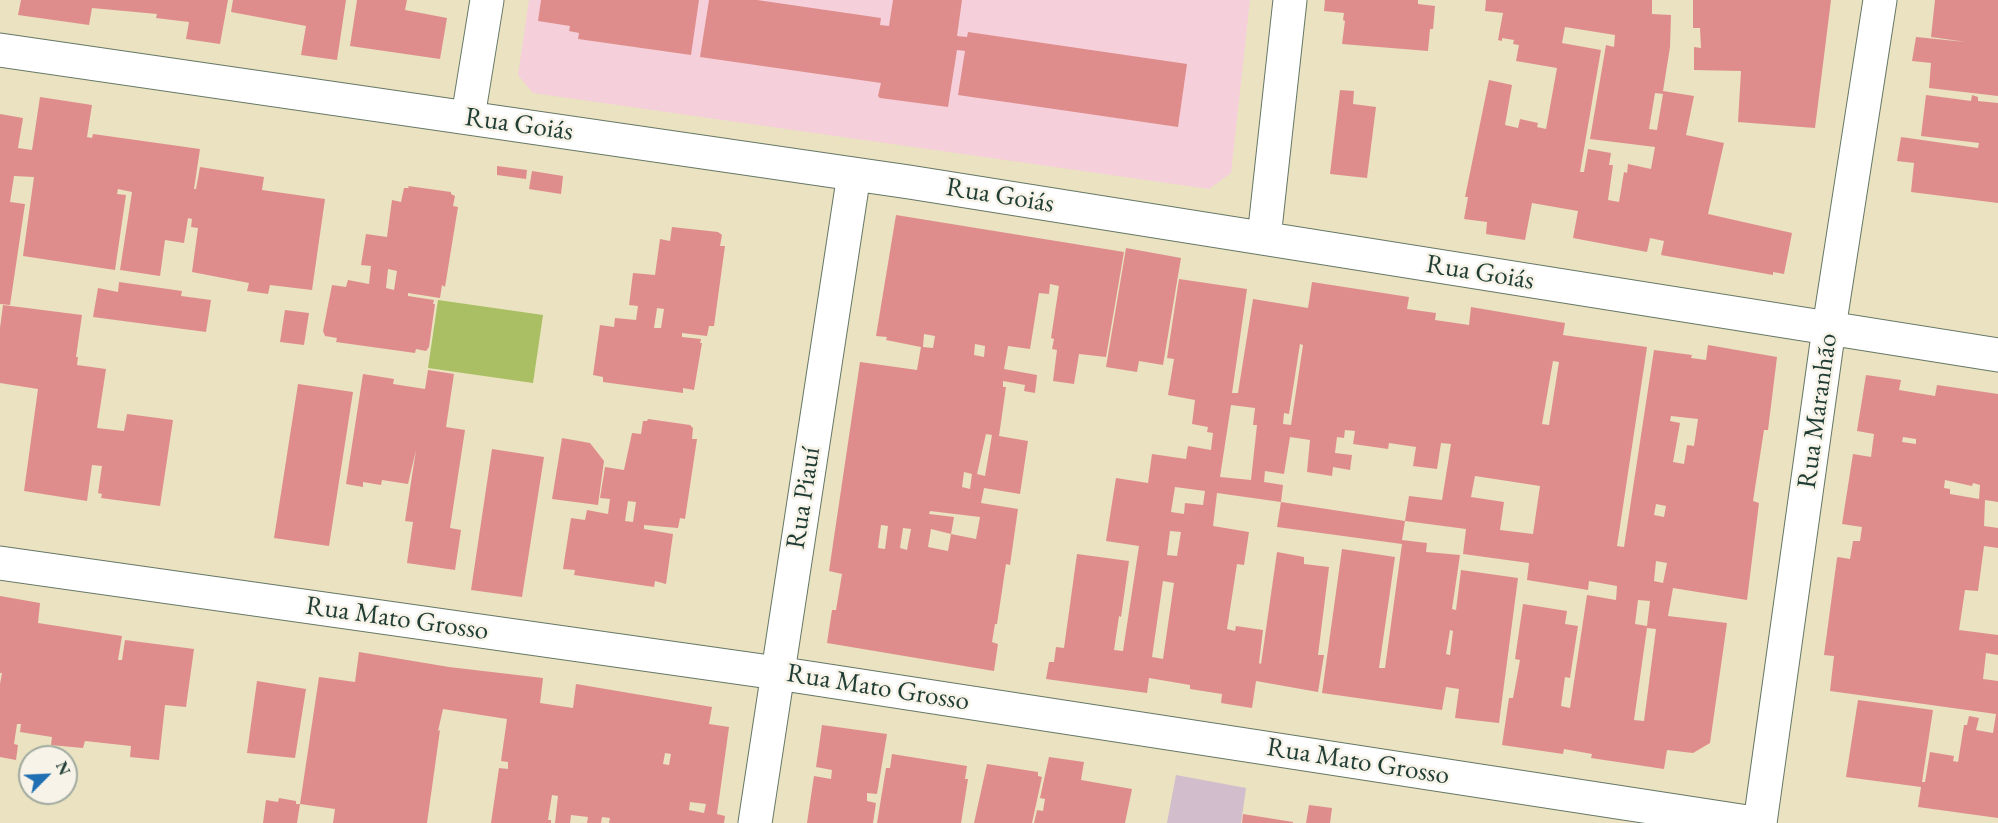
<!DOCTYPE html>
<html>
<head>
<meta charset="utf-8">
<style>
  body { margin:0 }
  #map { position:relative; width:1998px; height:823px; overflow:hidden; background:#eae2c1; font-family:"EB Garamond",serif }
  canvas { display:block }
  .north { position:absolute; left:18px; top:745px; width:60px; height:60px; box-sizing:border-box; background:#f7f3e8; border:2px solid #a1aaa0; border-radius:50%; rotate:66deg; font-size:16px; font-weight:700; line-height:24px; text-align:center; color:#1f3d34 }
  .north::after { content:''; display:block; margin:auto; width:21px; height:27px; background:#1f6fb2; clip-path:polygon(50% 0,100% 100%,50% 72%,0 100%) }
</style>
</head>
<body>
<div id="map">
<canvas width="1998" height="823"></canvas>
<div class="north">N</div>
</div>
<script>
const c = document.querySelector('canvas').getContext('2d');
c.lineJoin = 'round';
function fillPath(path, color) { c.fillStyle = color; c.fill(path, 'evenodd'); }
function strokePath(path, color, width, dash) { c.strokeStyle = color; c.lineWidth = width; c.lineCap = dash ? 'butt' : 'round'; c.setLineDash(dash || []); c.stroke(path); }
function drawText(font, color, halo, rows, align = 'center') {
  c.font = font + ' "EB Garamond",serif'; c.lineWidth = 5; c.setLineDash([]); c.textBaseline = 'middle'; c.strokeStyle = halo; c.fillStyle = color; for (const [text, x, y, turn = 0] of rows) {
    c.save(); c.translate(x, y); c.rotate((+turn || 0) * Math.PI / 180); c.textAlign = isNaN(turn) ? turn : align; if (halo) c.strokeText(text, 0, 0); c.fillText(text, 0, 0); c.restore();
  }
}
fillPath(new Path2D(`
  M529,0H1250L1231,173L1209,189L533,93L518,75Z`), '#f5cfda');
fillPath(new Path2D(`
  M1176,775L1246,788L1241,823H1167Z`), '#d1bdcb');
fillPath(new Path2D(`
  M438,300L543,315L533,383L428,368Z`), '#aabf63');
fillPath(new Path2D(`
  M21,0H228L220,44L186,39L189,22L156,18L157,14L92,8L89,25L18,15Z
  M233,0H346L337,60L301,55L306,26L231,12Z
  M357,0H407L405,10L447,18L440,59L350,46Z
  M541,0H699L691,55L578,39L579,33L569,31L570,26L538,21Z
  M709,0H757L881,18L880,25L889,26L893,0H962L957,36L967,37L968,32L1187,64L1178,127L958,95L965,51L957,50L948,107L880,98L878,96L881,83L700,57Z
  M1325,0H1418V4L1435,6L1433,29H1430L1428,51L1342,44L1345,21L1343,20L1344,13L1324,11Z
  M1486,0H1652V14L1671,15L1670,47L1663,91L1694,96L1686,135L1724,143L1708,214L1792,233L1784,274L1773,272V275L1661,255L1664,241L1650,238L1647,252L1573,238L1578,211L1532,203L1525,240L1486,234L1487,222L1464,219L1468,197H1465L1489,80L1512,85L1505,125L1518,128L1520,119L1538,123L1537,127L1546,129L1557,68L1516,61L1519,45L1513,44L1514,40L1502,38V41L1498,40L1503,13L1485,11ZM1565,27L1615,35L1614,47L1606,45L1590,139L1655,147L1651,169L1628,164L1627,173L1624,172L1619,202L1608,200L1613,165H1609L1611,153L1588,149L1584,172H1580L1601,50L1562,43ZM1655,93L1663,94L1657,130L1649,129Z
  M1693,0H1831L1815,128L1738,122L1741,71L1694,70V47L1701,48L1700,28H1693Z
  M1935,0H1998V96L1929,88L1931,63L1912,61L1916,37L1966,42L1931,37Z
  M1340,90L1354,91L1353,104L1376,107L1367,178L1330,174Z
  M1926,95L1971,101L1972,95L1978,97V101L1998,103V203L1911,192L1914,163L1897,161L1901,137L1978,148L1979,143L1921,136Z
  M40,97L92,105L87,137L92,138L93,134L200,149L194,189H196L200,167L264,177L262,190L325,199L312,290L270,285L268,294L247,291L249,283L192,272L198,228L191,227L192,219L188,218L184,243L165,240L160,276L120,270L132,192L118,189L117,194L126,195L115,270L23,256L34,177L14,176L10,202L25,204L10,305L0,304V114L23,118L18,148L32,150Z
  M497,166L527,170L526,179L497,175Z
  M532,171L563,176L561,194L529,189Z
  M408,186L451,192V194L455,196L453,206L458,207L445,287L442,285L440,298L408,293V296L434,300L433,304H435L429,347L426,351L416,349L415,353L336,342L337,338L325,336L323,331L332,285L346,287L348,280L369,284L371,266L361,265L366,234L387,237L392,200L401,202L404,188H409ZM388,269L397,271L394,290L386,288Z
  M896,215L1124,252L1106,357L1079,354L1074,384L1053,381L1057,350L1052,349L1054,339L1051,338L1059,286L1050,284L1049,294L1039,293L1030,349L1008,346L1004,369L1037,375L1035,393L1024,391L1025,385L1003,381V387H1006L999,436L1028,441L1020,494L984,488L981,503L1018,509L1010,565L1006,564L997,624H995L992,642L998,644L994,671L827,643L832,610H836L842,574L829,571L860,362L917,370L921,347L886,340L887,337L876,336ZM924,334L935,336L933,348L923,347ZM975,344L985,346L984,357L974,355ZM986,434L992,435L985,476L977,474ZM964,472L972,474L970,489L962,487ZM930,511L980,517L976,539L951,534L954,517L929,514ZM881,525L888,526L885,549L878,548ZM903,528L911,529L907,550L900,548ZM931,529L951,534L948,551L928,547Z
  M672,227L718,232L722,235L720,246H725L714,326H709L707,336L682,333V337L701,339L700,343H702L694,390L683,388V393L603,382V377L593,375L600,325L614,327L615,318L636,320L638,306L629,305L633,273L655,275L660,239L670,241ZM657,308L664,309L661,328H654Z
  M1126,248L1181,258L1163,365L1139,361L1137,372L1106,367Z
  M1179,279L1247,289L1232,393H1238L1253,299L1308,308L1312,282L1409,297L1407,309L1436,313L1435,320L1469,325L1471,307L1565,323L1563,335L1647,347L1617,546L1624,547L1654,350L1692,355L1691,358L1706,360L1708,345L1777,357L1768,430H1764L1753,501L1759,503L1747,600L1673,588L1668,616L1727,623L1710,743L1693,753L1667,750L1664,769L1591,758L1592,754L1564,749L1563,754L1502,745L1509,698H1513L1520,660L1515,659L1523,604L1567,611L1565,624L1578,626L1570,678L1565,677L1561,706L1570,708L1587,595L1616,600L1617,586L1589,581L1588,590L1527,580L1529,563L1463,554L1466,529L1405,521L1409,496L1442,500L1451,444L1441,443L1437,469L1413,466L1416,447L1389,443L1388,449L1353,444L1355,431L1345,430L1344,438L1337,437L1335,453L1352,455L1350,470L1333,467L1332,476L1307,472L1310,440L1290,437L1284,474L1265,471L1264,482L1283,485L1281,502L1217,493L1213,526L1249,532L1244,565L1237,564L1227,629L1235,631L1236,626L1263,630L1259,663L1261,664L1277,552L1304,557V564L1329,567L1318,655H1324L1318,692L1256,681L1252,708L1221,703L1222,694L1190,689V685L1149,678L1147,693L1046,679L1049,662H1054L1056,647L1064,648L1077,554L1129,561L1121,617L1119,616L1114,650L1123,651L1139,546L1106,541L1116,478L1148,483L1152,454L1186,459L1188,446L1211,450L1213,433L1207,432L1208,427L1192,424L1195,400L1168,395L1174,359L1167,358ZM1300,344L1303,345L1291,425L1283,424L1284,413L1289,414ZM1553,361L1559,362L1549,425L1542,424ZM1231,405L1255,408L1253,425H1257L1251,480L1220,477ZM1671,416L1698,419L1694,446L1687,445L1684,464L1673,462L1680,423L1670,421ZM1475,476L1540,486L1533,534L1500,530L1504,502L1471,497ZM1175,487L1205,491L1203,505L1185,503L1184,514L1171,512ZM1656,504L1666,506L1664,517L1654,515ZM1170,531L1181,532L1177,556L1167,555ZM1656,561L1667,563L1663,583L1654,581ZM1163,581L1174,583L1163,659L1152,657ZM1638,600L1650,601L1647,626L1635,624ZM1647,628L1656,629L1644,721L1634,720Z
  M119,282L182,291L181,296L211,300L206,332L93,317L98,288L118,292Z
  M3,305L82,315L76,357H78L77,365L106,369L97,428L124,431L127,414L173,420L160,506L101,498L102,494L98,493L102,466L92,465L87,501L24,491L38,389L0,383V328Z
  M285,310L309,313L304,345L280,342Z
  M428,370L454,374L446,427L465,430L450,528L461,530L455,570L407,563L413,522L405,521L416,450L408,484L382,480L381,485L363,482V487L346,484L363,374L394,379L393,384L425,389Z
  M1866,375L1901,380L1899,390L1935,396L1937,385L1998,394V502L1985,500L1984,526L1998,528V548L1984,546L1978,591L1965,590L1959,630L1998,635V655L1986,653L1983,679L1998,681V818L1918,807L1921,787L1846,777L1858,700L1933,710L1922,782H1925L1930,752L1954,756L1953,761L1958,762L1964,725H1967L1969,716L1979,718L1976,730L1993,733L1996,714L1830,691L1834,656L1824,655L1837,558L1838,557L1850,559L1853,541H1860L1862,527L1842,524L1853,454L1871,457L1874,434L1857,431ZM1903,437L1916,439V444L1902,442ZM1945,480L1972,486L1973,483L1980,485L1979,499L1950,494V489L1944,488Z
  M298,384L353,392L329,546L274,538Z
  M648,419L690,425L693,428L692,439H697L685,519L680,518L678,528L644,525V529L673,534L666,584L655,581L654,587L574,575L575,570L563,569L571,518L585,520L587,510L608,514L610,499L600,498L605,467L624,470L632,433L641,434L643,421H647ZM628,501L636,502L633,522L625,521Z
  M562,438L590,443L604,461L598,505L552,499Z
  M492,449L544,457L522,597L471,590Z
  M1281,502L1405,521L1402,540L1427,543L1426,552L1460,555L1452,609L1456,610L1461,570L1518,578L1499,723L1455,718L1459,689L1446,687L1442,710L1322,693L1342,549L1395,557L1379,668H1385L1402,544L1277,527ZM1450,630L1453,631L1450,655L1446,654Z
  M0,596L40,603L38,623L122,636L118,660H122L125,640L194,649L186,707L165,705L159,760L130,757L131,746L85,741L83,748L51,745L52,737L20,732L21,724H17L14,744L18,745L16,760L0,757V684L2,673H0Z
  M359,652L449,667L543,678L540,703L573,708L576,684L712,707L709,724L729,727L717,814L725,816L724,823H609L610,818L602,817L601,823H587L588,817L571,815L570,823H555L558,796L552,795L548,820H551V823H491L499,768L508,769V762L501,761L507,719L443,709L438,731L440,730L427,823H333L335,809L300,804L319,677L355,682ZM665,753L671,754L669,765L663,764ZM690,802L706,804L704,813L689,810Z
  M257,681L306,689L295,758L247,753Z
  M822,725L887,734L877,794L867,793V801L876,803L873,823H807L814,776L831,779L832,770L816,767Z
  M892,754L967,766L965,779H968L961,823H877L886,768H890Z
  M1049,757L1084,762L1081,780L1132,789L1125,823H1034L1037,810L1043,811L1045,799L1040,798Z
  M987,764L1038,772V776L1042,777L1032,823H974Z
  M279,798L296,801V804H300L297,823H263L266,800L278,802Z
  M1309,805L1332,808L1330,823H1306Z
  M1243,814L1293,822V823H1242Z`), '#df8d8c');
const minor = new Path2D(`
  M0,50L909,182L1998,355
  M468,117L487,0
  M1264,238L1290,0
  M0,563L777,673L1754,823
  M755,823L854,174
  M1760,823L1829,328L1880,0`);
strokePath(minor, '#667765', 35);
strokePath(minor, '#fff', 33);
drawText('27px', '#1f3d34', '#f7f3e8', [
  ["Rua Goiás",519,125,8],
  ["Rua Goiás",1000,196,9],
  ["Rua Goiás",1480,273,9],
  ["Rua Maranhão",1818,411,-82],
  ["Rua Piauí",804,498,-81],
  ["Rua Mato Grosso",397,619,8],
  ["Rua Mato Grosso",878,688,9],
  ["Rua Mato Grosso",1358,762,9]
]);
</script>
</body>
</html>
